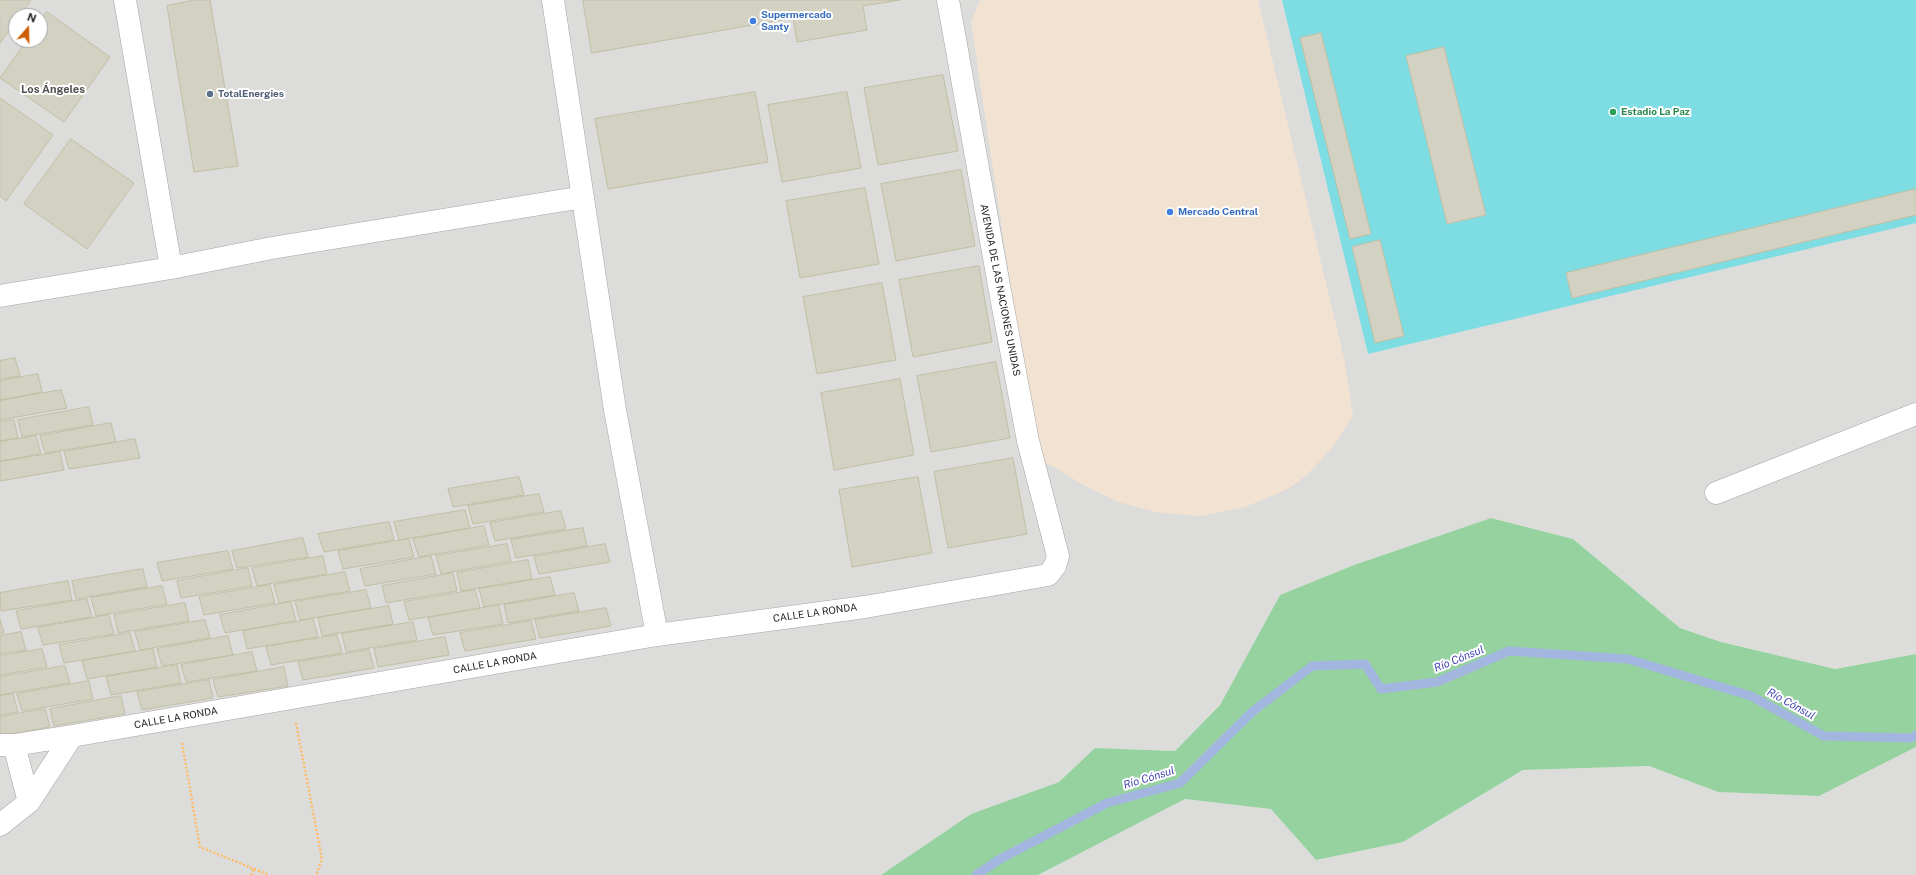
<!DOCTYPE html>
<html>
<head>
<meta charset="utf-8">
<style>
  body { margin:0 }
  #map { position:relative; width:1916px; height:875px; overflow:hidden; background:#eef0e4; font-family:"Public Sans",sans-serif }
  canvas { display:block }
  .north { position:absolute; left:8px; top:8px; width:40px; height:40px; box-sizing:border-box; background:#fff; border:1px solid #a5a5a5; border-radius:50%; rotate:20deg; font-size:11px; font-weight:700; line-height:16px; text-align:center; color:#1e1e1e }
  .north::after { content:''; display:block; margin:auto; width:14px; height:18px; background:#cd5d00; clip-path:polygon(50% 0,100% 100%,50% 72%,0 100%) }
</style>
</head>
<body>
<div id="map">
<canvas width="1916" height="875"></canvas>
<div class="north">N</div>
</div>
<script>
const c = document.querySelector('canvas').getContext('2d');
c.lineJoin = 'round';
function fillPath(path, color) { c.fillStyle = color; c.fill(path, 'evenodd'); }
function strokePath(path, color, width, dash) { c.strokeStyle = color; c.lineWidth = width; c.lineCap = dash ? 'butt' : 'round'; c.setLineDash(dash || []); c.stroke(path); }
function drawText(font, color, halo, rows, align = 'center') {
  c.font = font + ' "Public Sans",sans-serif'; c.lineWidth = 4; c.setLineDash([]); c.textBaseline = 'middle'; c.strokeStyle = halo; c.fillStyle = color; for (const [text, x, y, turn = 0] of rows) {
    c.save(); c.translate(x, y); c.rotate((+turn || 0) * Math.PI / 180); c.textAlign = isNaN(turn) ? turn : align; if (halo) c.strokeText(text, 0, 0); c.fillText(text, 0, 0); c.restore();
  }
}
fillPath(new Path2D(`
  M0,0H1916V654L1835,669L1721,642L1680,628L1573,539L1491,518L1354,565L1280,595L1220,705L1175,751L1095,748L1059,782L971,814L881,875H0ZM16,16H40V40H16Z
  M1916,747V875H1038L1185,799L1271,809L1316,860L1403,842L1523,770L1649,766L1718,792L1819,796Z`), '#dcdcdb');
fillPath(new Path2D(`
  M980,0H1258L1344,358L1353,415L1340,437L1324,457L1307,475L1288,489L1245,507L1201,516L1160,513L1118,502L1083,485L1056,468L1045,463L1035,448L971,22Z`), '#f2e2d2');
fillPath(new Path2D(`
  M1491,518L1573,539L1680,628L1721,642L1835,669L1916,654V747L1819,796L1718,792L1649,766L1523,770L1403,842L1316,860L1271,809L1185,799L1038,875H881L971,814L1059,782L1095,748L1175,751L1220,705L1280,595L1354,565Z`), '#96d1a0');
fillPath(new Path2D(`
  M1282,0H1916V223L1368,354Z`), '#7ddde3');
strokePath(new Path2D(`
  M976,875L1000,859L1107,803L1180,783L1252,712L1312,666L1365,664L1381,689L1437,682L1509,651L1628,659L1751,696L1824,736L1911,738L1916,735`), '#a2b6e0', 9);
const building = new Path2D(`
  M0,0H31L19,16H16V21L0,43Z
  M194,0H210L238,166L194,172L167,6Z
  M583,0H900L863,6L867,30L797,42L793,18L592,53Z
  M47,12L110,57L64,122L0,78L27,40H40V22Z
  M1321,33L1371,234L1350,239L1300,38Z
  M1444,47L1486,215L1447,224L1406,56Z
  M943,75L958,151L878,165L864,88Z
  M755,92L768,162L608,189L595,119Z
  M847,92L861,168L782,182L768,105Z
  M0,98L53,135L6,201L0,196Z
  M71,139L134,183L87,249L24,204Z
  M961,170L975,246L896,261L881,184Z
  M865,188L879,264L800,278L786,201Z
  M1916,189V215L1572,298L1566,273Z
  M1380,240L1404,336L1375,343L1352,247Z
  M979,266L992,342L913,357L899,280Z
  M882,283L896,360L817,374L803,297Z
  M15,358L20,376L0,379V361Z
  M996,362L1010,438L931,452L917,376Z
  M38,374L42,392L0,400V381Z
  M900,379L914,455L834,470L821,393Z
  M61,390L67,408L0,420V401Z
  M89,407L93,425L22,437L18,420Z
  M14,420L18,438L0,441V422Z
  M111,423L116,442L45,453L40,436Z
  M36,436L41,454L0,461V442Z
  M135,439L140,458L69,469L64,452Z
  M60,452L64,470L0,481V462Z
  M1013,458L1027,534L948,548L934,472Z
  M519,477L524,495L453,507L448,489Z
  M918,477L932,553L852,567L839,490Z
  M539,494L544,512L473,524L468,506Z
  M465,510L470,528L399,540L394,522Z
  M561,511L566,529L495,541L490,523Z
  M389,522L394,540L324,552L318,534Z
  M484,526L489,545L419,557L413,539Z
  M583,528L587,546L516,558L511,540Z
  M303,538L308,557L237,568L232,551Z
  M409,539L414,557L343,569L338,551Z
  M507,544L511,561L441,574L436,556Z
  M605,544L610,562L539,574L534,557Z
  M228,551L233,569L162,581L157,563Z
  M323,556L327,574L257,586L252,568Z
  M431,556L436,574L365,586L360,569Z
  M528,560L532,579L461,591L457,573Z
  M248,568L252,586L181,598L177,581Z
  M143,569L147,587L76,599L72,581Z
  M345,572L350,591L279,603L274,585Z
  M453,573L457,591L386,603L382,586Z
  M550,577L555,595L484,607L479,589Z
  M68,581L72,600L1,611L0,593Z
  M270,585L275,603L204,615L199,597Z
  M162,586L167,604L96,616L91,598Z
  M366,590L371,608L300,620L295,602Z
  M475,590L480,608L409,620L404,602Z
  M574,593L579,611L508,623L504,605Z
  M87,599L92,617L21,629L16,611Z
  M291,602L296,621L225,633L220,615Z
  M185,603L189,621L118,633L114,615Z
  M499,605L503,624L433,635L428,618Z
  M389,606L393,624L322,636L318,618Z
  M606,608L611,626L540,638L535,620Z
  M109,615L114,634L43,645L38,628Z
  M0,619L4,633L0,634Z
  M313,619L318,637L247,649L243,631Z
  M205,620L210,638L140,650L135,632Z
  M531,621L536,639L465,651L460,633Z
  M413,622L417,640L346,652L342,634Z
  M21,632L26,650L0,654V636Z
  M130,633L135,651L64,663L59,645Z
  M337,635L342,653L271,665L266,647Z
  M228,636L233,655L162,666L157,649Z
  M445,637L449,655L378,667L374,649Z
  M42,649L47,667L0,675V656Z
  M153,649L157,667L87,679L82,661Z
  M369,650L374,668L303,680L298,662Z
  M252,652L257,671L186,682L181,665Z
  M177,665L181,683L111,695L106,677Z
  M65,666L70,683L0,695V677Z
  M284,667L288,686L218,697L213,680Z
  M209,680L213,698L142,710L137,692Z
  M89,681L93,699L22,711L17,694Z
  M13,694L18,712L0,715V696Z
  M121,696L125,714L54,726L50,709Z
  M45,709L50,727L0,736V717Z`);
fillPath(building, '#d3d1c1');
strokePath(building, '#c2bfa5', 1);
const minor = new Path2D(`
  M125,0L171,268
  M553,0L615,410L657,635
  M0,296L171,268L272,248L583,197
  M1716,493L1916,414
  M0,745H14L72,736L657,635L865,607L1048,575L1055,566L1058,556L1028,441L1000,291L948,0
  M14,745L29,802
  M0,825L29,802L72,736`);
strokePath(minor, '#a5a5a5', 23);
strokePath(new Path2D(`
  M296,723L322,859L316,875
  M182,743L200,847L269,875
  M251,875L254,869`), '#fb6', 2.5, [2, 2]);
strokePath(minor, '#fff', 22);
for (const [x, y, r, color] of [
  [753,21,4,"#3f7fe0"],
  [210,94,4,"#5c6f8a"],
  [1613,112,4,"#2e9e5b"],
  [1170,212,4,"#3f7fe0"]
]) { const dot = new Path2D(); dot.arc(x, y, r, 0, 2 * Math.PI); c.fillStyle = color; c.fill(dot); strokePath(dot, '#fff', 1.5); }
drawText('bold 10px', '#366cbe', '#fff', [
  ["Supermercado",761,15],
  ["Santy",761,27],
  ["Mercado Central",1178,212]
], 'left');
drawText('bold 10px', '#4e5e75', '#fff', [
  ["TotalEnergies",218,94]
], 'left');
drawText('bold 10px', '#27864d', '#fff', [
  ["Estadio La Paz",1621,112]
], 'left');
drawText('10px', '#1e1e1e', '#fff', [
  ["AVENIDA DE LAS NACIONES UNIDAS",1000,290,79],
  ["CALLE LA RONDA",815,613,-8],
  ["CALLE LA RONDA",495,663,-10],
  ["CALLE LA RONDA",176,718,-10]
]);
drawText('bold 11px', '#515151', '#fff', [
  ["Los Ángeles",53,90]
]);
drawText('italic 11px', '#454ab3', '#fff', [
  ["Río Cónsul",1459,659,-22],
  ["Río Cónsul",1791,704,29],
  ["Río Cónsul",1149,778,-17]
]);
</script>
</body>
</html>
